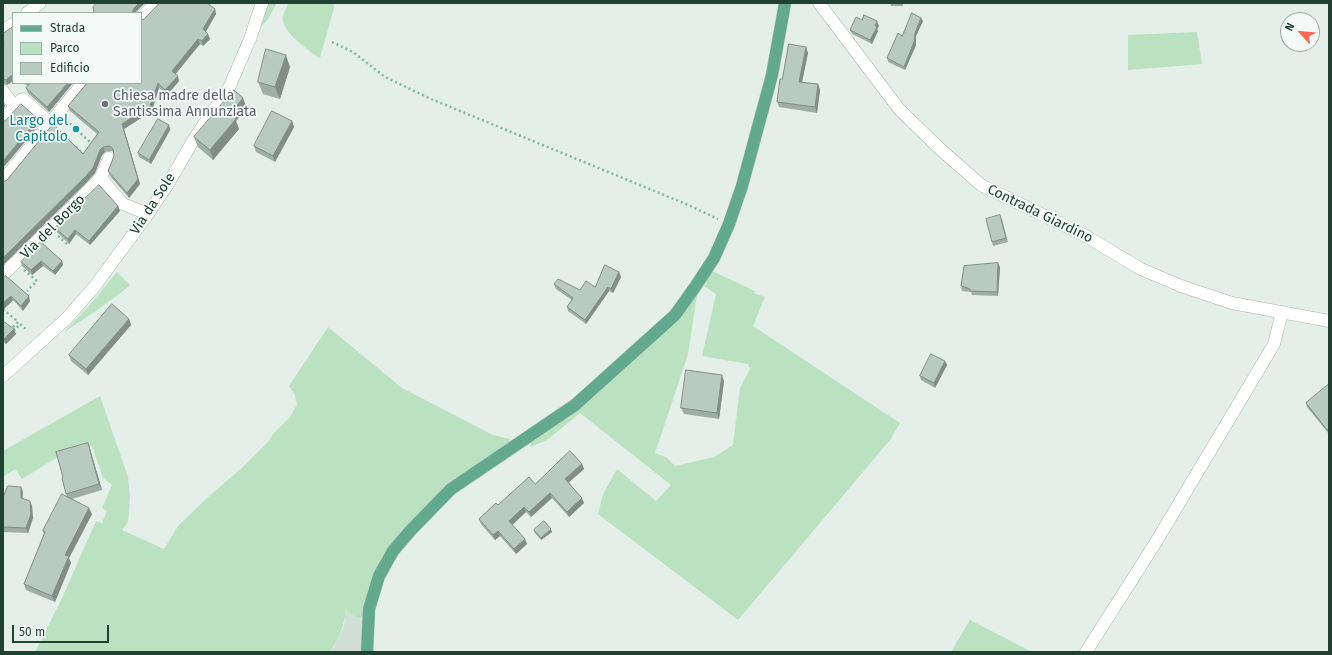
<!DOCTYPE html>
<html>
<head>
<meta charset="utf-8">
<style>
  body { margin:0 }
  #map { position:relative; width:1332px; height:655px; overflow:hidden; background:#e3efe8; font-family:"Fira Sans",sans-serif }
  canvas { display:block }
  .frame { position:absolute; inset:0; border:4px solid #204235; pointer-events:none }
  .legend { position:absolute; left:12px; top:12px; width:130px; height:72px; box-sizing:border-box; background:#f4faf7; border:1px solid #9fb0a9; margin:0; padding:5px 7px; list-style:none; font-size:12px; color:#204235 }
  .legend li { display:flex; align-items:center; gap:8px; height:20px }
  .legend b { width:20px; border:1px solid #9fb0a9 }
  .north { position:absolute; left:1280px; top:12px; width:40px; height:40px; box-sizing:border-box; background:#f4faf7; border:1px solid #9fb0a9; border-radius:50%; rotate:297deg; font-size:11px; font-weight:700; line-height:16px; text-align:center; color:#204235 }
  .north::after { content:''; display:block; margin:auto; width:14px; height:18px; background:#ff6751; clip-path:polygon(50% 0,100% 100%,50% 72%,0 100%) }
  .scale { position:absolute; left:12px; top:625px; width:97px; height:18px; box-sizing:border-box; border:2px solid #204235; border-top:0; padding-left:5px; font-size:12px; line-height:14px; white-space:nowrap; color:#204235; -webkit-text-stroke:3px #f4faf7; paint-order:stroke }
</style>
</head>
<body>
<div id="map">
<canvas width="1332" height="655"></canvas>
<div class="frame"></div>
<ul class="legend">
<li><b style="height:5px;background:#63a98f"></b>Strada</li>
<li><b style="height:11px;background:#bae2c0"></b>Parco</li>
<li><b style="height:11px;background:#b8cac1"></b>Edificio</li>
</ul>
<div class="north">N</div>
<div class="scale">50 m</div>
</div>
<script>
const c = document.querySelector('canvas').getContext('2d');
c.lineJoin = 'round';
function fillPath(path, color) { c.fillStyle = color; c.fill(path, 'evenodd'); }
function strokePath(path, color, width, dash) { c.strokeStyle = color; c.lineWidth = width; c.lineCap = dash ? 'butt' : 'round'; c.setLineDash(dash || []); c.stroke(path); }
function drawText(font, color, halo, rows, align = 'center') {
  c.font = font + ' "Fira Sans",sans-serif'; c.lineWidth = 3.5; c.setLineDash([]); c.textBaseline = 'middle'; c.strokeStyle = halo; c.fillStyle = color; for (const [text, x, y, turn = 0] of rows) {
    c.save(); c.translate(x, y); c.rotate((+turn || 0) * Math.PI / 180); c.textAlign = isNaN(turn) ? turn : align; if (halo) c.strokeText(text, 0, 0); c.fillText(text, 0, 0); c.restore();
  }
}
fillPath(new Path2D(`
  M346,609L357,617L360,619L363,618L361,652H330L334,647L344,626Z`), '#d1dfd7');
fillPath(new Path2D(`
  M265,3H277L268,19L259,29Z
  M289,3H334V8L320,58C310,52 284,33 283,21C282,15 286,8 289,3Z
  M1197,32L1202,64L1128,70V35Z
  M712,271L755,291L754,293L765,297L753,326L900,423L890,440L738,620L598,514L603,494L617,469L656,501L671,485L580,413L547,440L530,447L532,439L695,291L697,295L688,354L655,453L666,457L675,466L714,457L733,445L740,388L750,369L748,364L702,356L716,294L704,286Z
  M117,272L130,285C109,303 87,317 64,332L88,307Z
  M328,327L402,388L493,435L510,439L509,447L392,545L363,618C357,620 351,613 346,610C344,625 339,640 330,652H35L62,598L96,521L102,523L107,511L102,508L112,485L103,478L92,446L56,458L22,479L15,469L3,477V451L100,396L128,477L130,498L128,522L122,530L164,549L178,526L207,498L243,467L269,441L273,434L289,418L297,405L295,395L289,386Z
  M970,620L1032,652H951Z`), '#bae2c0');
const minor = new Path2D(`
  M819,3L899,109L939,148L981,185L1084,235L1141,269L1181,286L1232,303L1329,321
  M27,13L40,3
  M141,18L156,3
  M3,31L13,24
  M3,91L15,107
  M3,120L21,100L23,99L50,123
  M101,177L109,188L123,204L148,214
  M3,180L83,83
  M3,275L92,187L101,177L109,158
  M3,376L67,318L95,286L148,214L168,184L194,139L229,88L250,39L262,3
  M1086,652L1156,542L1274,344L1282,312`);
const major = new Path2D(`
  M367,652L369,609L379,576L393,551L411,530L451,489L575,405L675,315L695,287L714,258L729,224L742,186L772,75L785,3`);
strokePath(minor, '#a5b8af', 13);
strokePath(major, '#c1cac6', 13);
strokePath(new Path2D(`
  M332,42L353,52L385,77L431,99L686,204L718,219
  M66,120L90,142
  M76,147L85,156
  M58,236L69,246
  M24,270L37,281L27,291
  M3,309L18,322L12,328L15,330L20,324L26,329`), '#80b69f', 2.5, [2, 3]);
strokePath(minor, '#fff', 12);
strokePath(major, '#63a98f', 12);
fillPath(new Path2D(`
  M890,3H903V6H891Z
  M215,9L216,14L206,32L210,39L203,46L200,44L175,74L179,81L167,95L159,88L152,111L124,129L140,184L129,198L110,176L108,171L114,156V153L112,151L105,152L102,155L95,173L87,182L3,265V182L83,154L97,134L70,111L68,106Z
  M862,20L879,26L877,29L878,31L872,44L852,34L850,30Z
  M923,21L916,36V45L905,70L888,62L887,58L902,36Z
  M13,27V81L7,85L3,84V45H4L3,43V33L5,32Z
  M806,47L808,53L802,82L818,84L820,90L817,113L779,107L777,102L782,79Z
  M290,67L280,99L263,94L258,82Z
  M21,83H73L49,112L28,93L26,88L29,86Z
  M247,108L236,121L239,129L213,160L198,147L194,137Z
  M292,121L294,127L275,162L256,152L254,146Z
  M169,125L170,130L151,164L139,157L138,153Z
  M118,206L120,211L90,245L76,234L69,244L57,232L55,228Z
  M1002,219L1008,242L993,246L992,242Z
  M62,261L63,265L55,275L43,266L32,275L22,266L21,262Z
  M1000,267L998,296L972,295L971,292L962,291L961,286Z
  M619,272L621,277L613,293L609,291L586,324L568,311L567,307L572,300L556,289L554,284L580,290L595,287Z
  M3,277L30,301L23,311L13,300L3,310Z
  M129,319L131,325L88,375L71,361L69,355Z
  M3,321L16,334L6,344L3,342Z
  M945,361L947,365L935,388L921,380L920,376Z
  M724,381L719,419L684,414L681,408Z
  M1329,384V434L1307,407L1306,403Z
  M90,449L102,490L72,499L92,514L69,558L71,563L55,602L26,590L24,584L44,535L43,531L67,496L62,478L63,477Z
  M582,464L584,469L569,482L584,503L569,517L552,498L531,517L526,512L512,525L525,539L527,544L516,554L500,536L495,540L481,524L479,519L498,505L535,484Z
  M23,492L22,498L30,501L32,506L33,518L28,533L3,532V498Z
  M534,530L552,532L541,540L534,532Z`), '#9eaea6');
fillPath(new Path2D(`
  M139,3H145L135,13H132L134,8Z
  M215,9L216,14L204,34L203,29Z
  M921,18L923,21L916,36V45L905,70L904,67L915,33Z
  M877,21L879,26L877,29L878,31L872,44L870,40L875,26Z
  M208,34L210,39L203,46L202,41Z
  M198,39L200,44L174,76L172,71Z
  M806,47L808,53L801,87L799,82Z
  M286,55L290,67L280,99L275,87Z
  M12,75L13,81L7,85L6,80Z
  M178,76L179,81L167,95L165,90Z
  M68,83H73L49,112L47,107Z
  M158,83L159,88L152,111L124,129L140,184L129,198L127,193L122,124Z
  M818,84L820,90L817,113L815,107Z
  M243,98L247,108L236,121L239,129L213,160L210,150L230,114Z
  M3,102L5,106L3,109Z
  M38,119L40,124L3,168V161Z
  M292,121L294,127L275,162L273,156Z
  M169,125L170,130L151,164L149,160Z
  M103,147L105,152L102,155L95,173L87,182L3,265V258Z
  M118,206L120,211L90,245L89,241Z
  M75,230L76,234L69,244L68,239Z
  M41,261L43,266L32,275L31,270Z
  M62,261L63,265L55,275L53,271Z
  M998,263L1000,267L998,296L997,292Z
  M619,272L621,277L613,293L611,289Z
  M608,287L609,291L586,324L585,320Z
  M11,296L13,300L3,310V303Z
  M29,296L30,301L23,311L21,306Z
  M129,319L131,325L88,375L86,369Z
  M14,329L16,334L6,344L4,339Z
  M945,361L947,365L935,388L934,383Z
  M722,375L724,381L719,419L717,413Z
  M88,443L90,449L102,490L99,484Z
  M582,464L584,469L567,484L565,479Z
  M21,487L23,492L22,502L21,498Z
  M550,493L552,498L531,517L529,512Z
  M582,498L584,503L569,517L567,512Z
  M30,501L32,506L33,518L28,533L26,528Z
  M524,507L526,512L511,526L509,521Z
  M89,508L92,514L69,558L71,563L55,602L52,596L65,555Z
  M551,529L552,532L541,540V538Z
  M498,531L500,536L495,540L493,535Z
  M525,539L527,544L516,554L514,549Z`), '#818d87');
const building = new Path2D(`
  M97,3H139L134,8L132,13H94L93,7Z
  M160,3H207L215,9L203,29L208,34L202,41L198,39L172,71L178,76L165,90L158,83L150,106L122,124L138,179L127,193L108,171L114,156L113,149L110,146L103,147L100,150L93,168L85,177L3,258V182L7,180L53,124L83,154L99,132L68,106L87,83H141V20L144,19Z
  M912,13L921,18L915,33L914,42L904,67L887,58L898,33L902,36Z
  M864,15L877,21L875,26L877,27L870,40L850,30L856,17L862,20Z
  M13,27V76L12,75L6,80L3,79V45L4,44L3,42V33L5,32Z
  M789,44L806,47L799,82L818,84L815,107L777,102L780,79H782Z
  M266,49L286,55L275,87L258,82Z
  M31,83H68L47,107L26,88Z
  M234,90L243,98L230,114L236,119L210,150L194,137Z
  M21,104L38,119L3,161V122L6,120Z
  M272,111L292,121L273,156L254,146Z
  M158,119L169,125L149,160L138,153Z
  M99,185L118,206L89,241L75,230L68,239L55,228Z
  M1000,215L1006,238L992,242L986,219Z
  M41,242L62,261L53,271L41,261L31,270L21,262Z
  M998,263L997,292L970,291V289L961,286L964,266Z
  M605,265L619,272L611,289L608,287L585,320L567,307L573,298L554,284L558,279L580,290L586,281L595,287Z
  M6,276L29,296L21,306L11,296L3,303V277Z
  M112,304L129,319L86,369L69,355Z
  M3,321L14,329L4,339L3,338Z
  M931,354L945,361L934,383L920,376Z
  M686,370L722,375L717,413L681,408Z
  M1329,384V429L1327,430L1306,403Z
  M88,443L99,484L66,494L62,478L63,477L56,452Z
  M570,451L582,464L565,479L582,498L567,512L550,493L529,512L524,507L509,521L525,539L514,549L498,531L493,535L479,519L496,503L498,505L529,477L535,484Z
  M8,486L21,487V498L30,501L31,514L26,528L3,527V498Z
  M62,494L89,508L65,555L69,556L52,596L24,584L45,532L43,531Z
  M544,521L551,529L541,538L534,530Z`);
fillPath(building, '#b8cac1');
strokePath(building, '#818d87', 1);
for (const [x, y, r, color] of [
  [105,104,4,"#6b7280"],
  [76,129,4,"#0f9aa8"]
]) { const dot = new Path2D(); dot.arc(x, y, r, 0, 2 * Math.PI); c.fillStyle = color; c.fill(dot); strokePath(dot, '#f4faf7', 1.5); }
drawText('14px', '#5b616d', '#f4faf7', [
  ["Chiesa madre della",113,96],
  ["Santissima Annunziata",113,112]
], 'left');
drawText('14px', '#0d838f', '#f4faf7', [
  ["Largo del",68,121],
  ["Capitolo",68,137]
], 'right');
drawText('14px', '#204235', '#f4faf7', [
  ["Via da Sole",153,204,-57],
  ["Contrada Giardino",1040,214,26],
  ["Via del Borgo",53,227,-45]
]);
</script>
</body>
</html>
